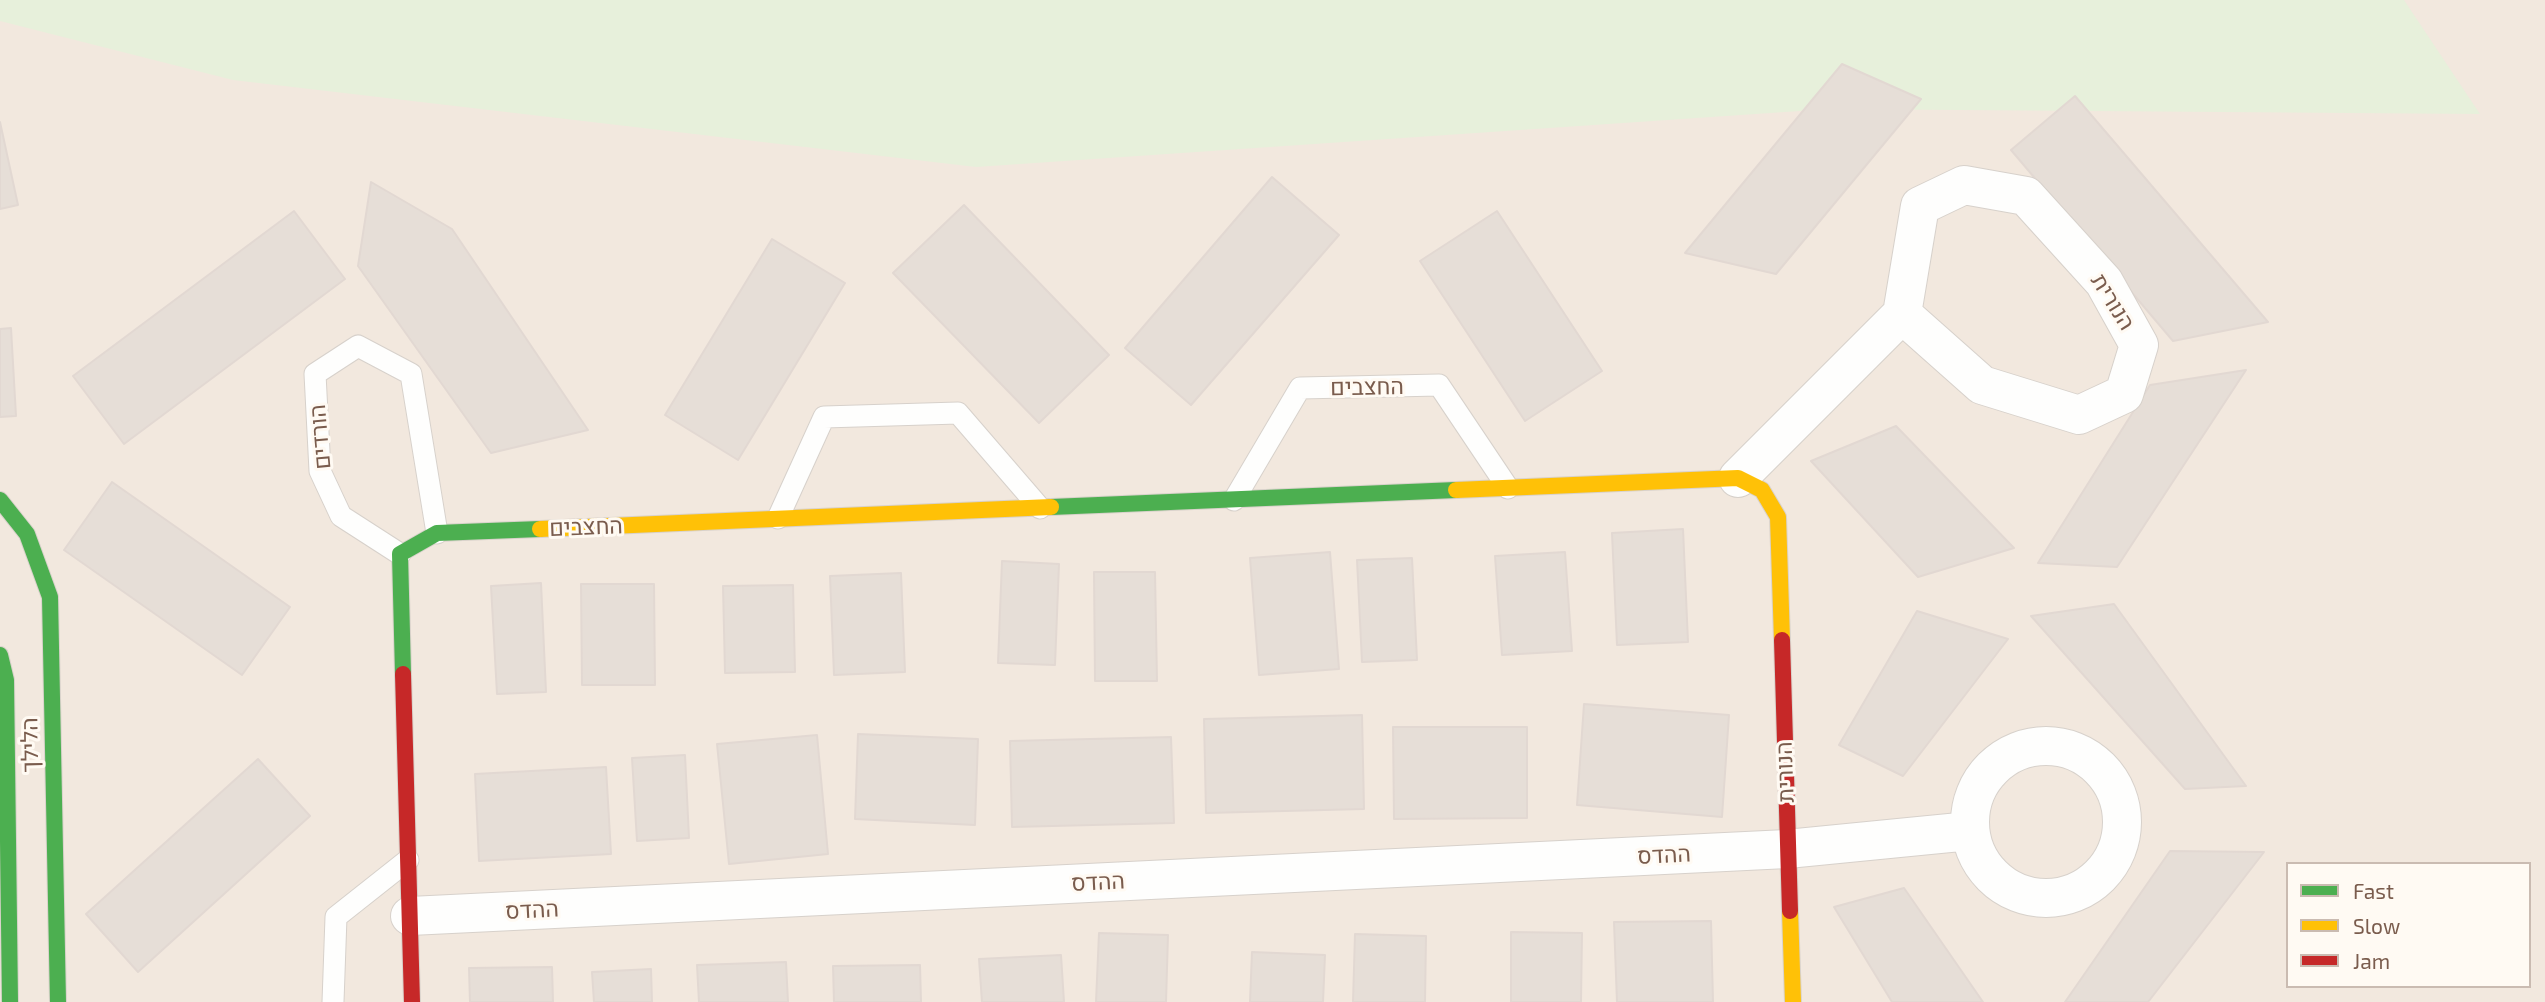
<!DOCTYPE html>
<html>
<head>
<meta charset="utf-8">
<style>
  body { margin:0 }
  #map { position:relative; width:2545px; height:1002px; overflow:hidden; background:#f9f5f0; font-family:"Exo 2",sans-serif }
  canvas { display:block }
  .legend { position:absolute; left:2286px; top:862px; width:245px; height:126px; box-sizing:border-box; background:#fffaf3; border:2px solid #cabbb1; margin:0; padding:9px 12px; list-style:none; font-size:21px; color:#7a5c4d }
  .legend li { display:flex; align-items:center; gap:14px; height:35px }
  .legend b { width:35px; border:2px solid #cabbb1 }
</style>
</head>
<body>
<div id="map">
<canvas width="2545" height="1002"></canvas>
<ul class="legend">
<li><b style="height:9px;background:#4caf50"></b>Fast</li>
<li><b style="height:9px;background:#ffc107"></b>Slow</li>
<li><b style="height:9px;background:#c62828"></b>Jam</li>
</ul>
</div>
<script>
const c = document.querySelector('canvas').getContext('2d');
c.lineJoin = 'round';
function fillPath(path, color) { c.fillStyle = color; c.fill(path, 'evenodd'); }
function strokePath(path, color, width, dash) { c.strokeStyle = color; c.lineWidth = width; c.lineCap = dash ? 'butt' : 'round'; c.setLineDash(dash || []); c.stroke(path); }
function drawText(font, color, halo, rows, align = 'center') {
  c.font = font + ' "Exo 2",Heebo,sans-serif'; c.lineWidth = 6; c.setLineDash([]); c.textBaseline = 'middle'; c.strokeStyle = halo; c.fillStyle = color; for (const [text, x, y, turn = 0] of rows) {
    c.save(); c.translate(x, y); c.rotate((+turn || 0) * Math.PI / 180); c.textAlign = isNaN(turn) ? turn : align; if (halo) c.strokeText(text, 0, 0); c.fillText(text, 0, 0); c.restore();
  }
}
fillPath(new Path2D(`
  M0,0H2545V1002H0ZM2288,864H2529V986H2288Z`), '#f2e8de');
fillPath(new Path2D(`
  M0,0H2404L2480,114L1829,109L976,167L233,80L0,21Z`), '#e7f0db');
const building = new Path2D(`
  M1842,64L1921,99L1776,274L1685,253Z
  M2075,96L2268,322L2173,341L2011,150Z
  M0,122L18,205L0,209Z
  M1272,177L1339,235L1191,405L1125,348Z
  M371,182L452,229L588,430L491,453L358,266Z
  M964,205L1109,355L1039,423L893,273Z
  M294,211L345,279L124,444L73,376Z
  M1497,211L1602,371L1525,421L1420,261Z
  M772,239L845,283L738,460L665,415Z
  M11,328L16,416L0,417V329Z
  M2246,370L2117,567L2038,563L2150,385Z
  M1896,426L2014,548L1918,577L1811,461Z
  M112,482L290,607L242,675L64,550Z
  M1683,529L1688,642L1617,645L1612,533Z
  M1330,552L1339,669L1259,675L1250,558Z
  M1565,552L1572,651L1502,655L1495,556Z
  M1412,558L1417,660L1362,662L1357,560Z
  M1002,561L1059,564L1055,665L998,663Z
  M1094,572H1155L1157,681H1095Z
  M901,573L905,672L834,675L830,576Z
  M541,583L546,692L497,694L491,586Z
  M581,584H654L655,685H582Z
  M793,585L795,672L725,673L723,586Z
  M2114,604L2246,786L2185,789L2031,616Z
  M1917,611L2008,639L1903,776L1839,745Z
  M1584,704L1729,715L1722,817L1577,805Z
  M1362,715L1364,809L1206,813L1204,719Z
  M1393,727H1527V818L1394,819Z
  M858,734L978,739L975,825L855,819Z
  M817,735L828,854L729,864L717,744Z
  M1171,737L1174,823L1012,827L1010,741Z
  M685,755L689,838L637,841L632,758Z
  M258,759L310,816L138,972L86,914Z
  M606,767L611,854L479,861L475,774Z
  M2170,851L2264,852L2148,1002H2065Z
  M1904,888L1983,1002H1892L1834,907Z
  M1711,921L1713,1002H1617L1614,922Z
  M1511,932L1582,933L1581,1002H1511Z
  M1099,933L1168,935L1166,1002H1096Z
  M1355,934L1426,936L1425,1002H1353Z
  M1252,952L1325,955L1323,1002H1250Z
  M1061,955L1064,1002H982L979,959Z
  M786,962L788,1002H699L697,965Z
  M920,965L921,1002H834L833,966Z
  M552,967L553,1002H470L469,968Z
  M651,969L652,1002H594L592,972Z`);
fillPath(building, '#e6ded7');
strokePath(building, '#e2d8d2', 2);
const lane = new Path2D(`
  M1234,500L1300,388L1439,385L1508,488
  M778,518L824,417L958,413L1040,508
  M400,554L341,516L320,471L315,374L358,346L411,374L437,533
  M333,1002L336,917L408,860`);
const street = new Path2D(`
  M1738,478L1902,314L1920,206L1964,185L2026,196L2104,282L2139,345L2124,394L2079,415L1982,385L1902,314
  M1970 822a76 76 0 1 1 152 0a76 76 0 1 1-152 0Z
  M410,916L1787,849L1970,831`);
const fast = new Path2D(`
  M0,500L27,534L50,597L58,1002
  M1051,507L1456,490
  M0,655L6,680L10,1002
  M403,674L400,554L437,533L540,529`);
const slow = new Path2D(`
  M1456,490L1738,478L1762,490L1778,517L1782,640
  M540,529L1051,507
  M1790,911L1793,1002`);
const jam = new Path2D(`
  M1782,640L1790,911
  M403,674L412,1002`);
strokePath(lane, '#d7d1cb', 23);
strokePath(street, '#d7d1cb', 40);
strokePath(fast, '#d9d2cb', 18);
strokePath(slow, '#d9d2cb', 18);
strokePath(jam, '#d9d2cb', 18);
strokePath(lane, '#fefefd', 21);
strokePath(street, '#fefefd', 38);
strokePath(fast, '#4caf50', 16);
strokePath(slow, '#ffc107', 16);
strokePath(jam, '#c62828', 16);
drawText('23px', '#7a5c4d', '#fffaf3', [
  ["הנורית",2113,302,58],
  ["החצבים",1367,387,-1],
  ["הורדים",320,437,-95],
  ["החצבים",586,527,-2],
  ["הלילך",30,745,-91],
  ["הנורית",1785,772,-92],
  ["ההדס",1664,855,-3],
  ["ההדס",1098,882,-3],
  ["ההדס",532,910,-3]
]);
</script>
</body>
</html>
